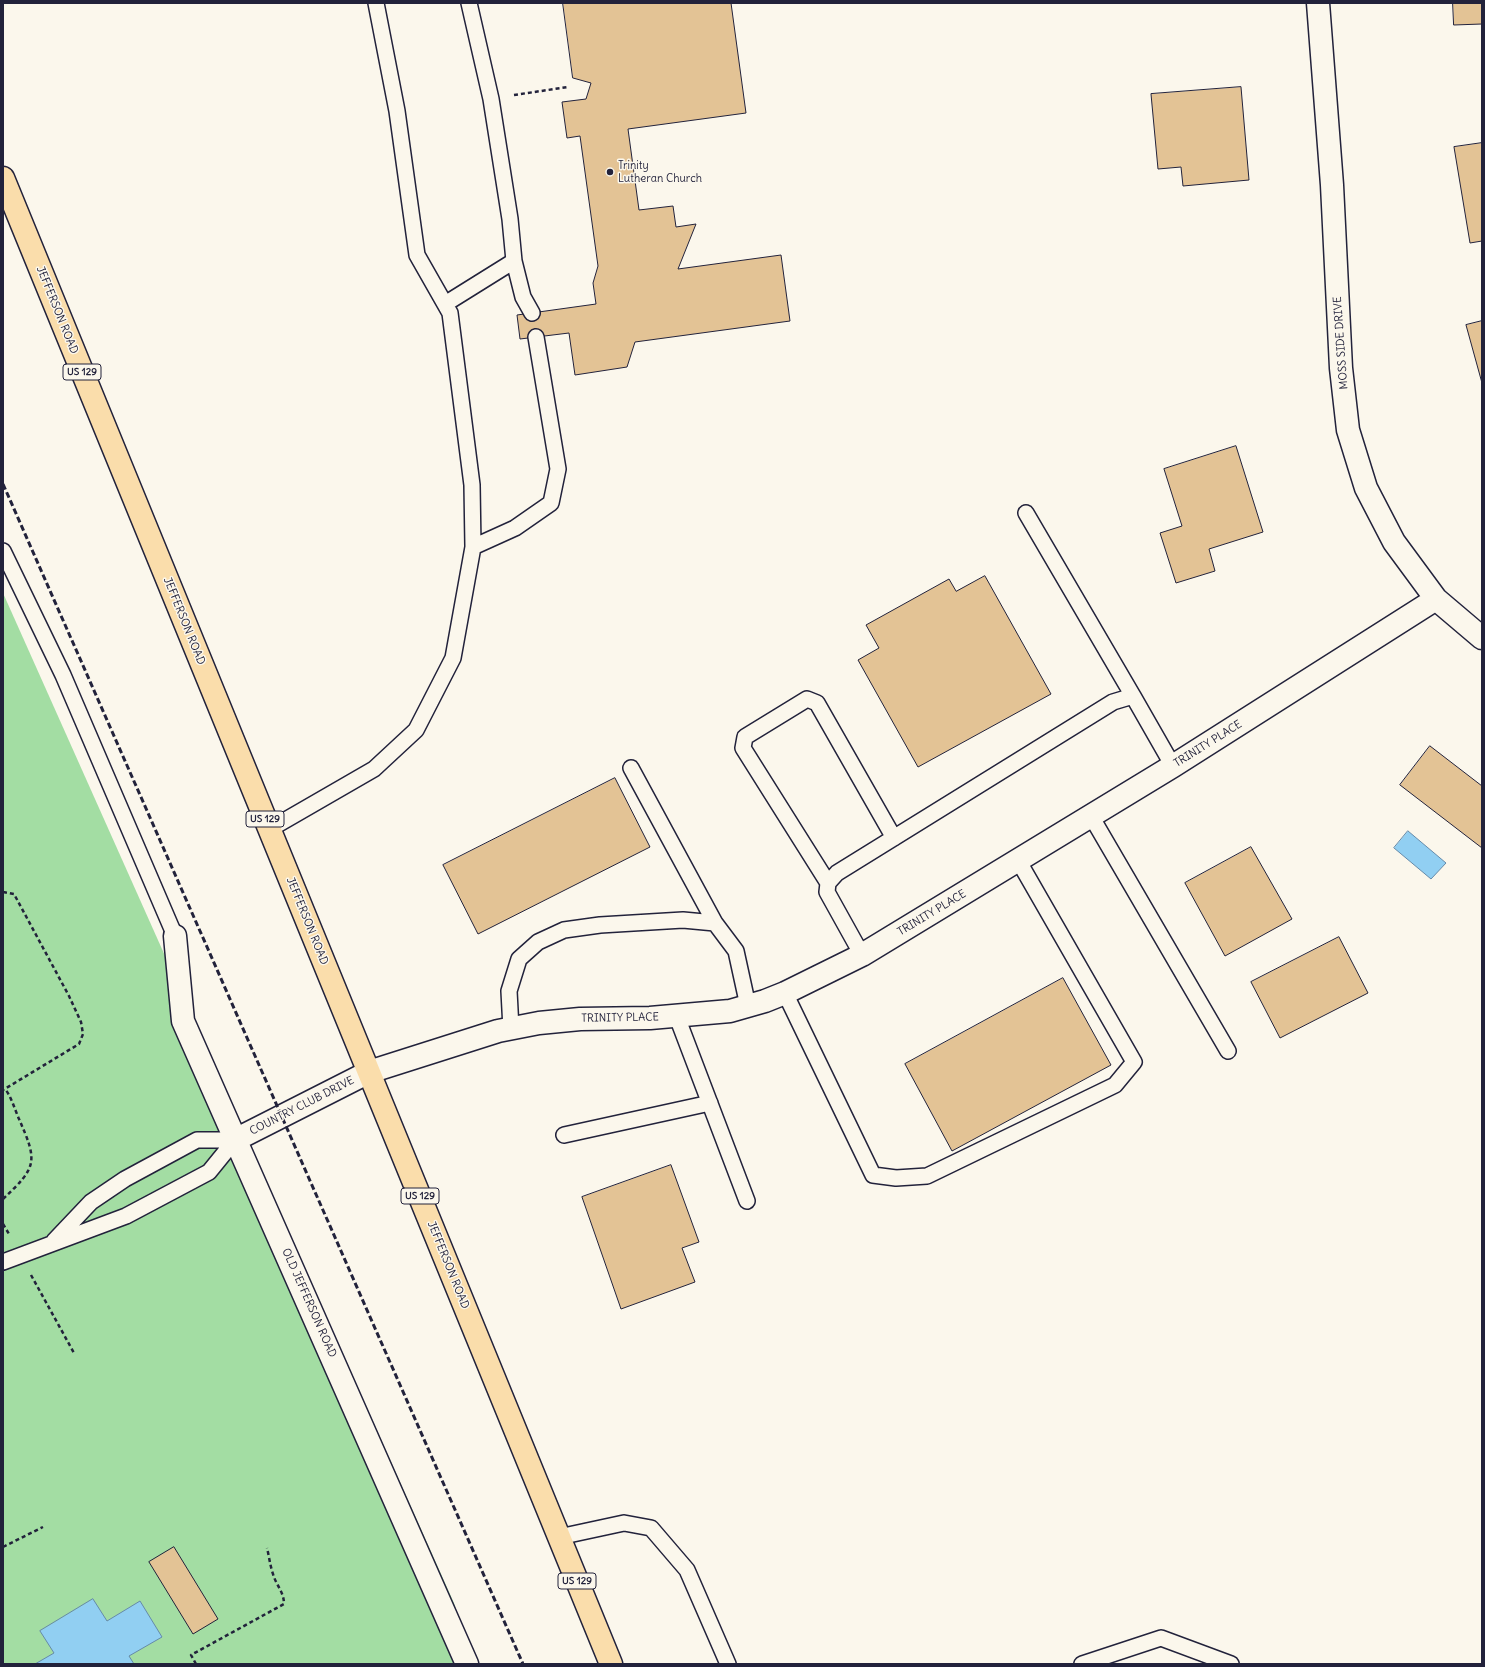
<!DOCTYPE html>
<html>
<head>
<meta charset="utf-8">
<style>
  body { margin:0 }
  #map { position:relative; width:1485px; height:1667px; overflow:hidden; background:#fbf7ec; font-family:Delius,sans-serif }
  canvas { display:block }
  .frame { position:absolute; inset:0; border:4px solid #22223b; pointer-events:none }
</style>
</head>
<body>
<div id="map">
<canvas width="1485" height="1667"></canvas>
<div class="frame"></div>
</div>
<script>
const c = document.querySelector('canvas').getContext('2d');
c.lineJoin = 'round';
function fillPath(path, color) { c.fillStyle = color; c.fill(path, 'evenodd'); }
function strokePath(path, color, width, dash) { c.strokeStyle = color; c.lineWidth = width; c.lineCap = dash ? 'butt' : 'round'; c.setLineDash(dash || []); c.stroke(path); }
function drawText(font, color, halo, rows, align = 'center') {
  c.font = font + ' Delius,sans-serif'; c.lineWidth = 3; c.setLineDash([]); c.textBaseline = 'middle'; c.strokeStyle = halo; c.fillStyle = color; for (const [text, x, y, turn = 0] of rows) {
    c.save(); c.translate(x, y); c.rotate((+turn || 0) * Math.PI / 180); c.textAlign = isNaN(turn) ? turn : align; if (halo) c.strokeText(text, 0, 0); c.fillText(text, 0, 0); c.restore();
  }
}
fillPath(new Path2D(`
  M3,593L454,1603L474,1664H3Z`), '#a3dda3');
const water = new Path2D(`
  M1408,831L1446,863L1431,879L1394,848Z
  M93,1599L107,1621L140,1601L162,1637L129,1656L134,1664H35L54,1653L40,1631Z`);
fillPath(water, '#91cff2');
strokePath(water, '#658aa9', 1);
const building = new Path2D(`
  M563,3H731L746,113L628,129L639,210L673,206L676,227L696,224L678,269L781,255L790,321L635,342L627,367L575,375L569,333L520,339L517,315L596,304L593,283L598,266L580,136L567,138L562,102L586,99L591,83L573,78Z
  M1453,3H1482V24L1454,25Z
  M1241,87L1249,180L1183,186L1181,167L1158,169L1151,94Z
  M1482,143V241L1470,243L1454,147Z
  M1482,321V383L1466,325Z
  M1236,446L1263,532L1209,549L1215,571L1176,583L1160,533L1182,526L1164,469Z
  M985,576L1051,694L918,767L858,660L879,648L866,625L949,579L956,591Z
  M1430,746L1482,786V848L1400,785Z
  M615,778L650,847L478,934L443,865Z
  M1251,847L1292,919L1225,956L1185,883Z
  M1339,937L1368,993L1280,1038L1251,982Z
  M1063,978L1111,1065L952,1151L905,1064Z
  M671,1165L699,1242L682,1248L695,1282L621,1309L582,1197Z
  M174,1547L218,1619L193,1634L149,1562Z`);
fillPath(building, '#e3c395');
strokePath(building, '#22223b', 1);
const lane = new Path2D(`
  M469,3L491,99L510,219L514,261L523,297L532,313
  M445,304L514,261
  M1026,513L1133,696
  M473,547L515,528L551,503L558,469L536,337
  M3,551L63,675L175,936
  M631,768L715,923
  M1091,816L1228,1051
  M270,829L374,769L416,730L453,658L473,547L472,485L450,313L417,255L397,111L376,3
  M828,883L743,748L745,737L807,699L817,703L894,838
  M862,955L827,892L828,883L837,873L1113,702L1133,696L1173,766
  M785,993L873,1175L896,1178L927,1176L1115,1085L1134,1062L1018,860
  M677,1017L747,1201
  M511,1029L509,991L519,959L538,942L564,930L600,925L683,920L715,923L736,951L748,1006
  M564,1135L710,1103
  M54,1241L91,1202L125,1179L197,1140H235
  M3,1262L126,1216L209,1172L235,1140
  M559,1537L624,1523L651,1528L687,1570L728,1664
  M1082,1664L1161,1638L1231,1664`);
const street = new Path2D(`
  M1318,3L1332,185L1341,368L1348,430L1366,488L1394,542L1436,599L1482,638
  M175,936L183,1021L467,1664
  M235,1140L369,1072L498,1031L539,1023L580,1019L650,1018L730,1011L765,1001L785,993L862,955L1173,766L1436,599`);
const highway = new Path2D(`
  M3,178L611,1664`);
strokePath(lane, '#22223b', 18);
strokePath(street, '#22223b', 25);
strokePath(highway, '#22223b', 25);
strokePath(new Path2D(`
  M514,95L568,87
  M3,892L14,894L69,996L81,1022L83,1034L79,1044L3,1090
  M3,1199C37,1167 38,1162 19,1119C15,1110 11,1096 5,1089
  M3,1224L9,1234
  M31,1275L74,1353
  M3,1547L43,1527
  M196,1664L191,1655L284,1604C284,1592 276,1585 273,1574C270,1565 269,1556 267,1548`), '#22223b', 2.5, [4, 3]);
strokePath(lane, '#fbf7ec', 15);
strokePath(street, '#fbf7ec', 22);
strokePath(highway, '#faddab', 22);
strokePath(new Path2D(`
  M3,484L523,1664`), '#22223b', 3, [6, 3]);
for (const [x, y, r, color] of [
  [610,172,4,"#22223b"]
]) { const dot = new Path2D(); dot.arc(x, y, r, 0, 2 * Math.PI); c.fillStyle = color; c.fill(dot); strokePath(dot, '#fbf7ec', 1.5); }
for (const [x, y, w] of [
  [82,372,38],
  [265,819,38],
  [420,1196,38],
  [577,1581,38]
]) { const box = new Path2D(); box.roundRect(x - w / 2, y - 8, w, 16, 3); c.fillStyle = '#fbf7ec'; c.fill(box); strokePath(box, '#22223b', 1); }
drawText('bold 10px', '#22223b', null, [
  ["US 129",82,372],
  ["US 129",265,819],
  ["US 129",420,1196],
  ["US 129",577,1581]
]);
drawText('11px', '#22223b', '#fbf7ec', [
  ["Trinity",618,166],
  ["Lutheran Church",618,179]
], 'left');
drawText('11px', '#22223b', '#fbf7ec', [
  ["JEFFERSON ROAD",57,310,68],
  ["MOSS SIDE DRIVE",1341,343,-94],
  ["JEFFERSON ROAD",184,621,68],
  ["TRINITY PLACE",1208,744,-32],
  ["TRINITY PLACE",932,913,-31],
  ["JEFFERSON ROAD",307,921,68],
  ["TRINITY PLACE",620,1018,-1],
  ["COUNTRY CLUB DRIVE",302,1106,-27],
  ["JEFFERSON ROAD",448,1265,68],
  ["OLD JEFFERSON ROAD",309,1303,66]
]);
</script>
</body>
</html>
